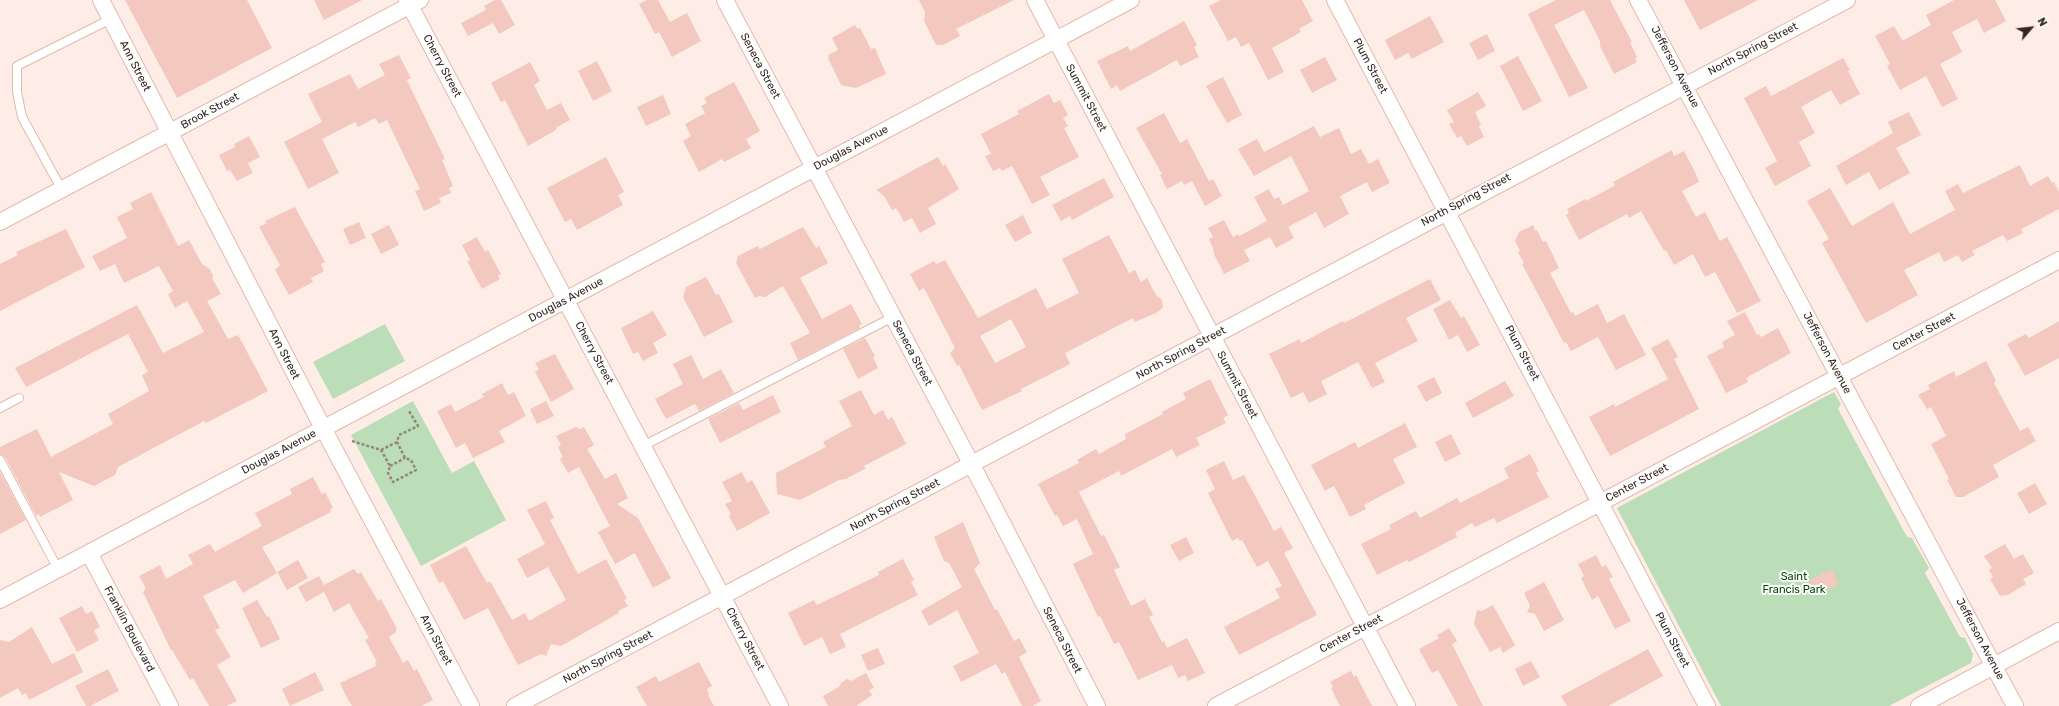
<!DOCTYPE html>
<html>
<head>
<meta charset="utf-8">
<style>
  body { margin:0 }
  #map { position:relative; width:2059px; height:706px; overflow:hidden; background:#feede7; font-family:Rubik,sans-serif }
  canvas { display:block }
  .north { position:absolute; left:2011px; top:8px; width:40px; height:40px; -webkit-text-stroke:3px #fff; paint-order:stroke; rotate:62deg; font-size:11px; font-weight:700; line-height:16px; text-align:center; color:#342520 }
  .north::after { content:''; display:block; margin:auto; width:14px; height:18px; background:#342520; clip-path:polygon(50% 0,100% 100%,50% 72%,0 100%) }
</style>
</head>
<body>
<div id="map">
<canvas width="2059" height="706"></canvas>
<div class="north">N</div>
</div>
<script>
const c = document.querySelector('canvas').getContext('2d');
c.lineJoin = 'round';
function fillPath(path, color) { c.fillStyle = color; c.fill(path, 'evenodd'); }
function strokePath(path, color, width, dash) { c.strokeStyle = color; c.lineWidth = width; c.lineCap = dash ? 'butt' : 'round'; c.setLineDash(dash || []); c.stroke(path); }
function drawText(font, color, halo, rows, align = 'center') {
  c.font = font + ' Rubik,sans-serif'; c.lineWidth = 4; c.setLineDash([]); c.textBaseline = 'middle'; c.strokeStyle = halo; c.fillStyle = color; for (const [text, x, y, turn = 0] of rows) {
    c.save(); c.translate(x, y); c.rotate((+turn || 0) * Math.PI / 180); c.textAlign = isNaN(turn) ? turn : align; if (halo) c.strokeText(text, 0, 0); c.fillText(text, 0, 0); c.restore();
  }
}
fillPath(new Path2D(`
  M385,324L405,361L333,399L313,362Z
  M1834,392L1841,404L1838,409L1907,537L1912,538L1929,568L1925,573L1960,637L1965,638L1973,654L1971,663L1889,706H1721L1617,508Z
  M413,401L452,473L474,461L506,520L421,566L351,435Z`), '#bbddb7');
fillPath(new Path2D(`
  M125,0H247L272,48L177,98Z
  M314,0H362L324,20Z
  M495,0H501L515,25L499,34L493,23L468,36L461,23L486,10L484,6Z
  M647,0H658L670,22L687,13L701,41L672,57L659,32L655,34L639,4Z
  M919,0H1014L956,29L960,36L943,45H936L924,21L925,12Z
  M1221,0H1302L1313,21L1299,29L1301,32L1272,48L1284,72L1268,80L1249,43L1241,47L1236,37L1228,41L1209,6Z
  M1556,0H1610L1632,42L1630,43L1637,57L1635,58L1637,62L1614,74L1600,46V41L1584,10L1554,25L1588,88L1569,97L1528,14Z
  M1684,0H1758L1700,30Z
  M1954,0H1995L2006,21L1984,33L1977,19L1952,32L1962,52L1940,64L1958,99L1942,107L1926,76L1900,90L1887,66L1890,64L1875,36L1894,26L1902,40H1904L1931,25L1926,15Z
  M1430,16L1444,42L1412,59L1408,53L1395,60L1385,40Z
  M1184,21L1197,45L1194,47L1199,57L1180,66L1177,60L1120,91L1117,85L1111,89L1097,61L1128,46L1130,51Z
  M855,25L857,29L860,28L871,49L875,48L886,74L856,88L841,85L828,58H829L828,55L838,50L832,38Z
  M1487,34L1495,51L1478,60L1469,43Z
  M399,55L411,78L407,80L445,159L442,160L453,186L449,188L451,193L439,198L441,203L424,211L415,191L420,189L387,120L379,124L375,118L358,127L355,122L322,139L339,173L308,189L284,142L322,122L308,94L350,74L358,89L385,75L379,64Z
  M1518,56L1542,101L1523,111L1500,66Z
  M1325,57L1337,80L1312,93L1300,70Z
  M1843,58L1850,70L1848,71L1860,94L1840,105L1831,90L1801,107L1815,133L1799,142L1811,166L1775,186L1765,168L1777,161L1744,98L1766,86L1771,96Z
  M597,61L612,91L593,101L578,71Z
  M530,62L540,81L534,85L547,110L561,103L570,120L557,127L556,130L528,146L505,100L501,102L491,83Z
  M1223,77L1242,115L1227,123L1206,86Z
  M734,82L760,131L746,139L751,148L724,162L722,159L699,172L683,141L691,136L685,124L705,113L701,106L707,103L704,98Z
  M1478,92L1486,106L1475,112L1481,125L1479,126L1484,137L1467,146L1461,136L1457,138L1449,124L1454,122L1447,110Z
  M1049,94L1054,103L1060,100L1068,115L1063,118L1068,126L1064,128L1079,157L1040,177L1050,195L1032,204L1012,166L1002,171L1000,168L993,171L985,156L991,154L981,134L1019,114L1017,111Z
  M663,95L671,114L646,126L637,107Z
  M1909,112L1921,135L1896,148L1910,173L1879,190L1869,172L1846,185L1836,166L1893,133L1888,122Z
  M1164,113L1180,143L1187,139L1209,181L1213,179L1222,196L1205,206L1192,181L1184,185L1182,181L1167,189L1160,175L1162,174L1136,128Z
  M1314,126L1320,137L1339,128L1351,154L1361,149L1369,164L1378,159L1390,183L1372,192L1367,182L1340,196L1349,214L1324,228L1316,212L1288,227L1294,238L1276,248L1270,237L1244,250L1250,261L1224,274L1214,254L1213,248L1209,239L1213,237L1208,228L1224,220L1233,237L1238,234L1239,236L1267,221L1254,197L1269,189L1274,199L1279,197L1283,205L1309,191L1291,156L1254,176L1238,149L1257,139L1264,152Z
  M249,136L260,157L248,163L253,173L237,181L230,170L227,171L219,155L235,147L234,144Z
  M1672,150L1674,156L1684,151L1696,174L1699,182L1682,191L1696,217L1705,212L1720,241L1727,237L1761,301L1737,313L1715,272L1705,277L1693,254L1674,265L1666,250L1664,251L1641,211L1629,218L1627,214L1579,240L1566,215L1569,213L1567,209L1585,199L1586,201L1612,187L1615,185L1613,182Z
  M606,157L624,192L618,195L623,205L577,230L571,219L565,222L547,188Z
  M938,157L943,166L945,164L959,189L928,208L936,224L920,233L912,218L904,222L896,208L892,210L884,196L876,190Z
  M2020,165L2030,186L2048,176L2052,183L2054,182L2059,192V209L2021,229L2023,233L2007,241L2003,235L1972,251L1975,255L1962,262L1958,255L1944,262L1939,252L1904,270L1918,295L1866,323L1822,243L1829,239L1807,201L1830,188L1852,226L1893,202L1910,234L1955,210L1945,191L1958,184L1963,193Z
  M1104,178L1114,197L1072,220L1070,216L1061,221L1052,205Z
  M151,192L178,246L189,240L202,264L210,269L213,276L212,278L221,294L207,301L228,339L238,335L268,391L206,423L204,421L118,467L115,475L94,486L59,472L73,500L40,517L39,514L36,516L5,457L0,455V447L37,429L51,457L113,424L108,414L149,391L142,375L148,372L128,334L26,387L15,368L137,305L163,353L204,332L187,301L175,308L168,294L173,291L159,266L124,283L115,264L100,271L92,256L127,238L117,217L133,209L130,203Z
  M295,207L325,262L321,264L324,271L311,278L313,282L289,295L275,270L280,265L259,227L267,223L265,221Z
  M1023,215L1032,233L1015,242L1005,225Z
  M359,222L366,238L350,245L343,229Z
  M389,225L399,245L381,254L371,234Z
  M1533,225L1535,231L1537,230L1543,242L1546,241L1559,268L1550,273L1571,313L1573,312L1575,316L1598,304L1607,323L1624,314L1646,355L1616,370L1598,337L1571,351L1566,342L1564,343L1522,264L1524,263L1518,252L1520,251L1515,241L1519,232Z
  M803,227L816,248L819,246L828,263L800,278L822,319L851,304L862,324L859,326L860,328L798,360L790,343L810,333L783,286L765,297L759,296L755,298L736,263L738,256L758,246L760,249Z
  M66,229L85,267L0,311V264L18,255L16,252Z
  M1109,235L1129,273L1135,270L1141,282L1147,278L1156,295L1162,300L1163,307L1158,312L1135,322L1133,318L1065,353L1070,364L1023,388L1021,389L1022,391L982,410L959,365L957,366L950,353L955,348L924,288L919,291L910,274L934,261L936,264L945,260L978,318L1036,288L1047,309L1079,293L1062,259ZM1011,319L1026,347L995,363L980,336Z
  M477,237L485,252L488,250L501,274L498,276L500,279L482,289L467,261L470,260L462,245Z
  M706,277L716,295L719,294L733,322L704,337L683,297L686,287Z
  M1430,279L1441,300L1406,318L1418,341L1375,363L1385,382L1372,388L1358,362L1321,381L1327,394L1309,403L1303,392L1291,398L1269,354L1300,339L1301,343L1343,321L1344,323Z
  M1450,300L1461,318L1464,316L1480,345L1467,352L1458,335L1449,340L1433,309Z
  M653,311L667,335L653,343L658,353L643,361L638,352L633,354L621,328Z
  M1745,312L1757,335L1759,334L1761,337L1778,328L1791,353L1746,378L1748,382L1726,393L1707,356L1724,347L1722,342L1735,335L1727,321Z
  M2059,321V358L2025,376L2007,344L2026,334L2029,338Z
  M865,338L875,356L873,357L878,368L858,379L843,349Z
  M1668,339L1678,357L1674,359L1699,409L1610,456L1589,417L1614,404L1615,407L1668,379L1651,348Z
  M555,354L574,389L551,402L535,372L539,369L535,363Z
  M691,355L703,379L721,369L734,393L699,411L695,404L666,419L655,399L683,384L673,364Z
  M1986,361L1996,381L1994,383L2020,431L2028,427L2036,441L1993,465L1999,477L1963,497H1956L1947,480L1949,479L1931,444L1946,436L1931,407L1927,409L1918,395L1930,389L1928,385L1954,371L1956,377Z
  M1434,377L1442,393L1426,402L1417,386Z
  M1210,379L1228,415L1223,418L1226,423L1196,438L1200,445L1176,457L1172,449L1121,476L1119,471L1079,492L1101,536L1104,535L1120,567L1114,570L1131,606L1145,599L1153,615L1149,617L1162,642L1164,641L1167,648L1187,638L1205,673L1188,681L1185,675L1178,678L1172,665L1138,680L1119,642L1114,644L1100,616L1098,617L1073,564L1093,554L1077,519L1063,526L1057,515L1055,516L1038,484L1079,463L1077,460L1096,449L1099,454L1126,439L1125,434L1163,414L1162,412L1186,399L1183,393Z
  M1505,381L1514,396L1473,418L1465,403Z
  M502,383L508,395L514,392L526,416L499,431L505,442L473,458L465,443L456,448L437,411L451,404L455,412L484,397L482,394Z
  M861,390L874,415L883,410L888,420L892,417L906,444L864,466L866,468L846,479L839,480L800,500L777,494L776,473L826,447L823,442L852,426L839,401Z
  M773,395L781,412L720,443L708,419L739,403L743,410Z
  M546,401L554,416L537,424L530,409Z
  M1405,423L1417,447L1393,459L1405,483L1364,505L1366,509L1350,517L1334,486L1325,491L1311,465L1355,442L1358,448Z
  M576,427L580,429L584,427L594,445L587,449L605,479L616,473L628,498L617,504L638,518L671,578L653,588L635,553L615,564L598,532L610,526L579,467L568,473L560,459L563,457L558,447L561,445L556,436Z
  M1451,434L1461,454L1445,462L1435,442Z
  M1530,454L1539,471L1536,473L1549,497L1497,523L1494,518L1475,527L1472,523L1455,533L1457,537L1409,562L1407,560L1377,575L1361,544L1391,529L1389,525L1416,511L1420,518L1457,498L1460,503L1509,478L1504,468Z
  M1224,461L1233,480L1244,475L1274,531L1281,527L1293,548L1284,553L1317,615L1239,655L1224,627L1280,598L1275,589L1282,586L1268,561L1257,567L1242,540L1240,541L1238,538L1232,541L1208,493L1215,489L1206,470Z
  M0,472L26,520L0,534Z
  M742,472L747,483L752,480L770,513L737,531L729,516L731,514L725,504L732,501L722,482Z
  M313,477L322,494L325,492L333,508L330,509L331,512L262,547L277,573L243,593L235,580L203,596L220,628L215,630L231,657L217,665L237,701L226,706H209L193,678L190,680L172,650H171L143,592L146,588L139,576L160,565L166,579L193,564L188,555L210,544L215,552L262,526L255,513L292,494L290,489Z
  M2035,483L2047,504L2029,514L2017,493Z
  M546,501L554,518L550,520L578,574L606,559L627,599L624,600L628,606L618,611L619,613L561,646L551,644L546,656L541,654L518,665L488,608L464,620L443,581L439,583L430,565L466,546L487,583L490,581L512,620L525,613L529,621L566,600L548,567L527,578L517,559L545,544L527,510Z
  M963,522L980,563L974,569L995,610L997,609L1014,641L1019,638L1027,652L1019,657L1041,701L1032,706H1022L1005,672L1002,674L996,664L961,682L953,666L979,653L957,610L929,626L921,611L962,587L949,563L944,561L934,537Z
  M1186,537L1194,553L1179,561L1170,545Z
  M2005,544L2014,559L2023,554L2034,573L2023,579L2026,584L2008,595L2000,596L1990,579L1993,577L1989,570L1992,568L1984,556Z
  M1596,555L1602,567L1606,565L1613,577L1609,579L1631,621L1615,629L1598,596L1592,600L1581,578L1584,576L1578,564Z
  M903,559L914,580L911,582L918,595L840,634L846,647L830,654L822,637L804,646L788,613L814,600L817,605L879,575L878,572Z
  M298,560L308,578L287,590L277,572Z
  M354,569L358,574L361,572L378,601L381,599L396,627V632L389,637L403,663L408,660L414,671L417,669L433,700L421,706H352L347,698L340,683L376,666L375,663L377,662L365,640L369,638L349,603L334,612L324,592L306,602L298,587L319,576L324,585Z
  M1832,569L1839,584L1817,595L1809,580Z
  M1544,582L1564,620L1544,631L1535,614L1527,612L1530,606L1524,593Z
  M257,600L267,617L269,616L280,639L261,648L242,608Z
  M1493,605L1515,645L1503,653L1500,647L1490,652L1474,624L1477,610L1482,611Z
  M82,606L86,614L92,611L100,627L94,630L99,640L77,652L59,618Z
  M32,627L52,664L74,653L83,672L29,700L26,693L22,695L18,688L0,698V640L9,642Z
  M1449,628L1457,641L1452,644L1483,706H1458L1438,670L1432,673L1419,649L1439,638L1437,635Z
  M878,648L885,664L868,671L861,655Z
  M1648,649L1663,676L1608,706H1567L1561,696Z
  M1531,661L1540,677L1523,686L1515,669Z
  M699,662L712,686L707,689L709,694L708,695L714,706H647L636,687L656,676L659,682Z
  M108,669L119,691L90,706H86L75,686Z
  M1351,671L1354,677L1356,675L1372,706H1340L1331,688L1333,687L1330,682Z
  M315,672L324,690L290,706L282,689Z
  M866,673L874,688L869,690L872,695L856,706H828L823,696L839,687L841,683L847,679L851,681Z`), '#f2c8bf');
const service = new Path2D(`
  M62,190L22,117L17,92V66L111,19
  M0,408L19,398
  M643,446L893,317
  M0,460L58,569`);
const minor = new Path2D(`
  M101,0L323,428L471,706
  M407,0L780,706
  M725,0L983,486L1097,706
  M1035,0L1407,706
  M1335,0L1707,706
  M1638,0L2015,706
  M0,222L420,0
  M89,553L170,706
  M0,600L1131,0
  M515,706C960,473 1402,233 1847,0
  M1216,706L2059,260
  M1919,706L2059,631`);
strokePath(service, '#e1baac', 10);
strokePath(minor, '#e1baac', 18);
strokePath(new Path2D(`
  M352,441L381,450L390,466L388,473L393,482L416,470L411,460L405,458L397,442L399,435L418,426L409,411
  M381,450L397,442
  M390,466L405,458`), '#95857f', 2.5, [3, 2]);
strokePath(service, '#fff', 8);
strokePath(minor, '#fff', 16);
drawText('11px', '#342520', '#fff', [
  ["North Spring Street",1753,49,-28],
  ["Ann Street",135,66,63],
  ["Cherry Street",442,66,62],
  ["Seneca Street",760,66,62],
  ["Plum Street",1370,66,62],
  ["Jefferson Avenue",1675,67,62],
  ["Summit Street",1086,98,62],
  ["Brook Street",210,111,-28],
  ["Douglas Avenue",851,148,-28],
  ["North Spring Street",1466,200,-28],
  ["Douglas Avenue",566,300,-28],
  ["Center Street",1924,332,-28],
  ["Cherry Street",594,353,62],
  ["Seneca Street",912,353,62],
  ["North Spring Street",1181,353,-28],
  ["Plum Street",1522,353,62],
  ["Jefferson Avenue",1827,353,62],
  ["Ann Street",284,354,63],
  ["Summit Street",1237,385,62],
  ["Douglas Avenue",279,452,-28],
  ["Center Street",1637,483,-28],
  ["North Spring Street",895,505,-28],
  ["Franklin Boulevard",129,629,62],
  ["Center Street",1351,634,-28],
  ["Cherry Street",745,639,62],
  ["Jefferson Avenue",1980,639,62],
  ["Ann Street",436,640,62],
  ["Seneca Street",1062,640,63],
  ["Plum Street",1672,640,62],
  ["North Spring Street",608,657,-28]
]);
drawText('11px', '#084606', '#fff', [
  ["Saint",1794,577],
  ["Francis Park",1794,590]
]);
</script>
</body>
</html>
